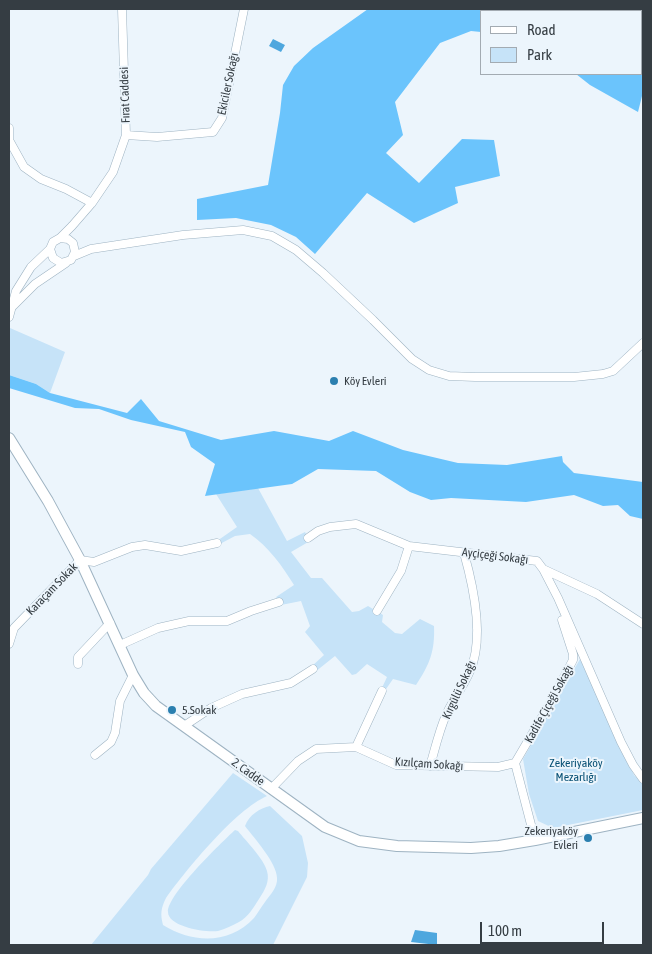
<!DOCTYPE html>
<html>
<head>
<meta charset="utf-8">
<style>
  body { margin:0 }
  #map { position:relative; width:652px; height:954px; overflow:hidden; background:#ecf5fc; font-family:"Asap Condensed",sans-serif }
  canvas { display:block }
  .frame { position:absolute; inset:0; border:10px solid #353d43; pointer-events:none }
  .legend { position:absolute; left:480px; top:10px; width:162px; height:65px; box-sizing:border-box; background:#ecf5fc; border:1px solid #a3abb2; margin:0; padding:6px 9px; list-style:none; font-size:15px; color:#353d43 }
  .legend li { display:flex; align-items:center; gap:10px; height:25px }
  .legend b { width:25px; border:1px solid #a3abb2 }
  .scale { position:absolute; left:480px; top:922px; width:124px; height:22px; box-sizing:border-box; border:2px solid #353d43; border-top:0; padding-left:6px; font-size:15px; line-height:18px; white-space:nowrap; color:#353d43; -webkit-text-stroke:4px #ecf5fc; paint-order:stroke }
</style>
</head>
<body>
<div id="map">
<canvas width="652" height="954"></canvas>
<div class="frame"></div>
<ul class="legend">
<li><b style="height:6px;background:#fff"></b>Road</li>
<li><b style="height:14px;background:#c6e3f8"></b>Park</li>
</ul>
<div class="scale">100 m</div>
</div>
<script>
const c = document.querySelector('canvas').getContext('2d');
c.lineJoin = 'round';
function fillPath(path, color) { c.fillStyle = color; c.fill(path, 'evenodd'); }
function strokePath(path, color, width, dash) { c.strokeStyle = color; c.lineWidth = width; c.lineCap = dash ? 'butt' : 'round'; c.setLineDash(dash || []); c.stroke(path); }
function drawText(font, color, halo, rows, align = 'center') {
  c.font = font + ' "Asap Condensed",sans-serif'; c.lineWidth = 4; c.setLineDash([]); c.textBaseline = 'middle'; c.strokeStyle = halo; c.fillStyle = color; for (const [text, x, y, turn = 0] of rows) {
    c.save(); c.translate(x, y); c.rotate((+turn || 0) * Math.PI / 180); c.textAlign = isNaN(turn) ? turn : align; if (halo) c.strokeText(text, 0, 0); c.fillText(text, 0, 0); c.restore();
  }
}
fillPath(new Path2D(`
  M10,328L65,352L50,393L36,384L9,375Z
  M258,488L287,541L305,532L310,541L291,552L311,578H322L352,612L359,611L368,606L383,615L382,622L395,633L402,634L420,619L434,626C435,651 430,664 416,685L393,679L384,692L381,690L387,677L367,664L356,674L352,675L335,656L315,672L311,667L324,655L305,632L310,626L301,601L281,605L276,597L294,585C283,567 268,546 250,534L235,536L218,545L217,541L237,527L216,494Z
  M580,659L634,775L643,783V810L553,828L538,821L529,794L523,759Z
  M233,773L267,796C235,810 187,869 166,898C161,908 160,914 163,925C192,943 229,945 254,918C258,913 261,907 265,902C270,895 278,887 277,878C277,863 254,838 245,826C249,815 260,808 270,806L302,836L308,863L307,877L273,945H91L148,875L151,869Z
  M235,830L238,831C246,841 264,859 267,871C270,881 265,890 259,899C254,907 248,917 239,922C233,925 225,929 218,931C207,933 168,927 168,912C167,895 221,843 235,830Z`), '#c6e3f8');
fillPath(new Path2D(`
  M368,9H643V92L638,112L590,85L576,74H641V11H481V32L471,31L440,43L395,102L403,135L386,153L419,183L462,139L494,140L500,176L455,187L458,203L414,223L367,193L315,254L296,237L271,225L236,218L197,220V199L268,185L280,113L283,85L294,66L313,48Z
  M9,375L36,384L50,393L127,413L141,399L159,421L221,440L274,431L329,441L353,431L403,450L458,463L507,465L562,456L563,462L574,473L643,482V519L630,516L618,505L603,506L574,495L526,502L451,498L431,500L410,492L376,471L318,469L292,484L205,496L215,464L191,447L185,432L131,420L99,409L75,408L9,388Z`), '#6bc4fc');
fillPath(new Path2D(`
  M273,39L285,45L281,52L269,46Z
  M415,930L437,933V945L411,942Z`), '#4ea7de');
const street = new Path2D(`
  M9,128V140L24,167L41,179L66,189L92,203
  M126,135L157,137L213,132L222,118L244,9
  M60,238L72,226L92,203L113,172L126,135L122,9
  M74,256L91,249L183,235L243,230L272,236L296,250L323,273L373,320L412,359L429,370L449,376L475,377H574L603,374L613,371L643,343
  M13,306L35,284L66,263
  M9,317L16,291L31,267L50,249L53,242L60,238L68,239L73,243L75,252L71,260L61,263L53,258L50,249
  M308,538L318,531L330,527L356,524L409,546L537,561L543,569L558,598L621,742L633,765L643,779
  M543,569L597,594L643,624
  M377,611L401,571L409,546
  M9,644L14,628L80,560L94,562L132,547L145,545L181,551L217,543
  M120,645L158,628L189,621H227L251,611L279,602
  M78,664V657L110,623
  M184,726L211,708L242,694L291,683L313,669
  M356,747L382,691
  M95,755L111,742L115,733L120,701L133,675
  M430,766C435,749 439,731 446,715C454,697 468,681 473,663C483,630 473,585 464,553
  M271,789L298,761L316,749L356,747L396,765L498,767L515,763
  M535,840L515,763L549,705L573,660V654L562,620`);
const secondary = new Path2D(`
  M9,438L48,501L80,560L133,675L144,693L156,706L325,827L359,841L397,846L471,848L499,846L535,840L643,818`);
strokePath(street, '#9eb3c2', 9);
strokePath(secondary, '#9eb3c2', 12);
strokePath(street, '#fff', 8);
strokePath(secondary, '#fff', 10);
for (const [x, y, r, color] of [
  [334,381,5,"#2b7faf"],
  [172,710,5,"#2b7faf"],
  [588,838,5,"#2b7faf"]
]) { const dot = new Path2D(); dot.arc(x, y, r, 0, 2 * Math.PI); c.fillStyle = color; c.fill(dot); strokePath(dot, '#ecf5fc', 2); }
drawText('12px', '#353d43', '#ecf5fc', [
  ["Ekiciler Sokağı",228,84,-78],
  ["Fırat Caddesi",125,95,-92],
  ["Ayçiçeği Sokağı",495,556,7],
  ["Karaçam Sokak",52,589,-46],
  ["Kırgülü Sokağı",459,690,-65],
  ["Kadife Çiçeği Sokağı",549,704,-61],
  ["Kızılçam Sokağı",429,764,4],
  ["2. Cadde",248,772,36]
]);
drawText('12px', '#353d43', '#ecf5fc', [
  ["Köy Evleri",344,381],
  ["5.Sokak",182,710],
  ["Zekeriyaköy",578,831,"right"],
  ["Evleri",578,845,"right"]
], 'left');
drawText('12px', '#075074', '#ecf5fc', [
  ["Zekeriyaköy",576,763],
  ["Mezarlığı",576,777]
]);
</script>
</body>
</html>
